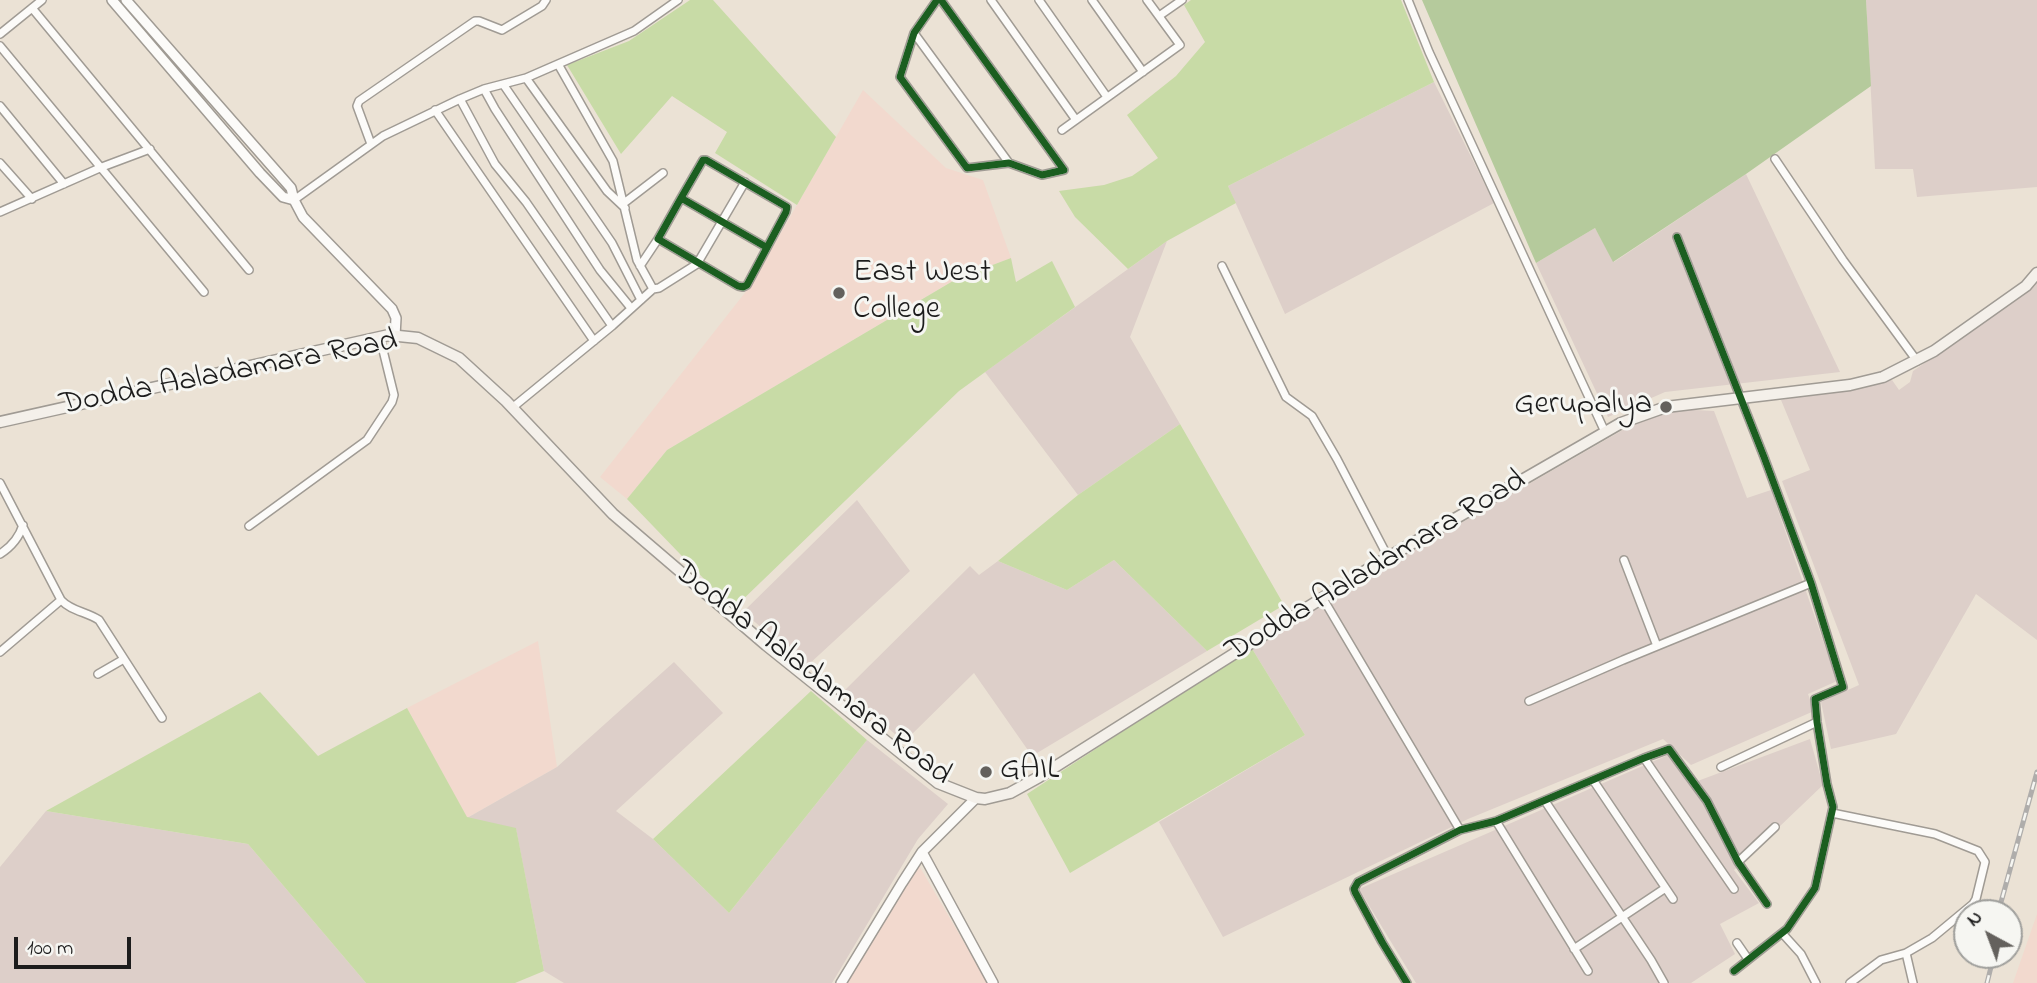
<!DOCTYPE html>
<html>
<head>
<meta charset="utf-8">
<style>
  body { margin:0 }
  #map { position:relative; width:2037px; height:983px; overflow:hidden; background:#ebe2d5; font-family:"Indie Flower",sans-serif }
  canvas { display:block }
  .north { position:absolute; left:1953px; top:899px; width:70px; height:70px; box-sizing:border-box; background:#f6f6f2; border:2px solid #9f9f9c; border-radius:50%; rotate:319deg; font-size:19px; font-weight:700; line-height:28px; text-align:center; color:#1c1c1c }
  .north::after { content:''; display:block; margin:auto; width:24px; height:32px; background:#64615d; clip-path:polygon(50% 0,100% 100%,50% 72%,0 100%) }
  .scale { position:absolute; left:14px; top:937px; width:117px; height:32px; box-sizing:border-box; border:4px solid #1c1c1c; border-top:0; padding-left:9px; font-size:21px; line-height:24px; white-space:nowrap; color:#1c1c1c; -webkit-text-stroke:5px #f6f6f2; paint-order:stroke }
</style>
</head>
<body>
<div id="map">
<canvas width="2037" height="983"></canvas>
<div class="north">N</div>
<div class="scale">100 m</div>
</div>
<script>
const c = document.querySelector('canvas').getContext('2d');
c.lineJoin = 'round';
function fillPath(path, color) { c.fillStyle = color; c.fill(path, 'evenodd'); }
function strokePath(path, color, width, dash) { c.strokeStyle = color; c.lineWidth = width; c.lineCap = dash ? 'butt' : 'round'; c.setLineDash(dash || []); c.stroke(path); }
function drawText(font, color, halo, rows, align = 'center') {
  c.font = font + ' "Indie Flower",sans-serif'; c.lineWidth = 6; c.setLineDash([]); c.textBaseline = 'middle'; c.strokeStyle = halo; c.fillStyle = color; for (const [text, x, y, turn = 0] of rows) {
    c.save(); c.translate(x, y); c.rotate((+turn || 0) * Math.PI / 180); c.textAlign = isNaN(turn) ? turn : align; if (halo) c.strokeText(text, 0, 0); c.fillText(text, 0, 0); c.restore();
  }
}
fillPath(new Path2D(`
  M863,90L946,168L983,180L1011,258L958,278L667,450L627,499L600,477L751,285Z
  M538,641L557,767L467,818L407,708Z
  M918,864L988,983H847Z
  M2037,914V983H2013Z`), '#f2d9ce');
fillPath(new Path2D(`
  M1866,0H2037V187L1917,197L1913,169H1875Z
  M1434,82L1494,203L1285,314L1228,186Z
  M1746,174L1840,372L1665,392L1608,417L1536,263L1595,228L1614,262Z
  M1167,241L1130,337L1180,424L1078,495L985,372Z
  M2037,277V640L1976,594L1896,734L1831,749L1821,702L1859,685L1782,481L1810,470L1781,400L1892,380L1899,390L1910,382L1913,371L2024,295Z
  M1677,409L1714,411L1747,498L1771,490L1837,681L1808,694L1814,711L1691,765L1663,739L1468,819L1223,937L1159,822L1305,735L1251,647L1367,577L1628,427Z
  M857,500L910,571L807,666L743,612Z
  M1114,560L1207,651L1032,756L974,673L904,742L845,690L970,566L979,575L998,561L1067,590Z
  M674,662L723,713L616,811L653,839L729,913L867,740L948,804L918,839L832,983H564L544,971L516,829L467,818L557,767Z
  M1810,739L1823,785L1734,870L1759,903L1720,924L1735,954L1691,983H1416L1359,889L1668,755L1695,782Z
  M46,811L248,844L366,983H0V867Z`), '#ddcfc9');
fillPath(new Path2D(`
  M690,0H713L836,137L797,205L715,153L727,132L672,96L621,154L567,65L629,41Z
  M1191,0H1401L1434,82L1228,186L1236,203L1167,241L1128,269L1075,217L1059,191L1104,185L1132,176L1158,158L1127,115L1176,76L1205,42L1184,5Z
  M1011,258L1016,282L1052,261L1075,307L959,391L733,609L627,499L667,450L958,278Z
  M1180,424L1284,605L1207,651L1114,560L1067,590L998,561L1078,495Z
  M1251,647L1305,735L1070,873L1027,794Z
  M811,691L867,740L729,913L653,839Z
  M260,692L318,756L407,708L467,817L516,828L544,971L515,983H366L248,844L46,811Z`), '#c8dba6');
fillPath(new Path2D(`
  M1422,0H1866L1871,86L1746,174L1613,262L1595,228L1536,263Z`), '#b5ca9c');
const minor = new Path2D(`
  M937,0L914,33L900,77L967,168L1009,163L1042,175L1064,170L941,0
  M991,0L1076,120
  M1039,0L1107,97
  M1092,0L1143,72
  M1408,0L1429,52L1605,432
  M32,8L249,270
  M1159,16L1182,0
  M914,33L1009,163
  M0,34L42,0
  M0,46L204,292
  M558,64L613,161L637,260L653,289
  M526,78L607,191L625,208
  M503,84L612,243L641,300
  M484,89L495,109L600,270L631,308
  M460,99L495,164L526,202L612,326
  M0,106L64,184
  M435,110L594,341
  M1062,130L1180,45L1147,0
  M371,144L357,106L359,101L475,21H479L502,30L542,6L546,0
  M1775,159L1843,260L1917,361
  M0,163L32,199
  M681,198L658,239L738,286L743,287L747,285L786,212L787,207L706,160H703L681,198L766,247
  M294,200L383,136L460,99L484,89L526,78L634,31L678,0
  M624,203L663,173
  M0,212L102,167L150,149
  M1677,237L1764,457L1811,583L1843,687L1815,699L1817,722L1827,784L1833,807L1815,888L1787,929L1734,971
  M640,266L658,239
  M1222,266L1286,397L1312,416L1337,459L1388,557
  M512,408L612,326L653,289L659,288L697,264L745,182
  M0,483L61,600C71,611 87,612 99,620L162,718
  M249,526L367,440L392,402L394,395L380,338
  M0,554C11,547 19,538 23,525
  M1624,560L1657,646
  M1322,597L1460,830
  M0,652L61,600
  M98,674L124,659
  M1529,701L1623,660L1811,583
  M1644,758L1734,889
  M1721,767L1817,722
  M1593,780L1673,899
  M1545,801L1651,960L1664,983
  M1832,813L1935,834L1978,851L1985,862L1976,899L1973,904L1932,938L1906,953L1881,960L1850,983
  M1496,821L1588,971
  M1738,862L1775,827
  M1782,933L1801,954L1816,983
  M1737,943L1748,959
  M1574,949L1664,889
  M1906,953L1913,983
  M1407,983L1382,942L1355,892L1354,889L1358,882L1460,830L1496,821L1644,758L1669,749L1707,801L1738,862L1767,904`);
const tertiary = new Path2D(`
  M112,0L260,173L283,197L294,200
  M126,0L291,188L294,200L303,217L392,309L396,318L395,336
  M922,852L993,983
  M841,983L902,883L922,852L976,798`);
const secondary = new Path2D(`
  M0,422L389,335L418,338L459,358L506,401L613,514L766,645L938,783L976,798L985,799L1010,793L1039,777L1373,566L1621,423L1666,407L1850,385L1883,377L1934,351L2026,286L2037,273`);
strokePath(minor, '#a09b94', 10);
strokePath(tertiary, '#a09b94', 12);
strokePath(secondary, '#a09b94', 13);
strokePath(minor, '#fcfbf9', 7);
strokePath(tertiary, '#fcfbf9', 9);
strokePath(secondary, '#f4f0ea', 10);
const rail = new Path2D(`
  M1998,913L2037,772
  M1987,983L1994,955`);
strokePath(rail, '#afadab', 5);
strokePath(rail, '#f6f6f2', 2.5, [8]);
strokePath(new Path2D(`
  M937,0L914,33L900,77L967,168L1009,163L1042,175L1064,170L941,0
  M681,198L658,239L738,286L743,287L747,285L786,212L787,207L706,160H703L681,198L766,247
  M1677,237L1764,457L1811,583L1843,687L1815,699L1817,722L1827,784L1833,807L1815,888L1787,929L1734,971
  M1407,983L1382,942L1355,892L1354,889L1358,882L1460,830L1496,821L1644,758L1669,749L1707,801L1738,862L1767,904`), '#1b5e20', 7);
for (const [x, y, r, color] of [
  [839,293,7,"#64615d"],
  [1666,407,7,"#64615d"],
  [986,772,7,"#64615d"]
]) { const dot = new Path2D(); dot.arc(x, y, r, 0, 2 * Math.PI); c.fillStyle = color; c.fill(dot); strokePath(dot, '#f6f6f2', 2.5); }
drawText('32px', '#1c1c1c', '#f6f6f2', [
  ["East West",853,275],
  ["College",853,312],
  ["Gerupalya",1652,407,"right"],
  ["GAIL",1000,772]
], 'left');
drawText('32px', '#1c1c1c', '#f6f6f2', [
  ["Dodda Aaladamara Road",229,375,-11],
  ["Dodda Aaladamara Road",1377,568,-31],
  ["Dodda Aaladamara Road",811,675,38]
]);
</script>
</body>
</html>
